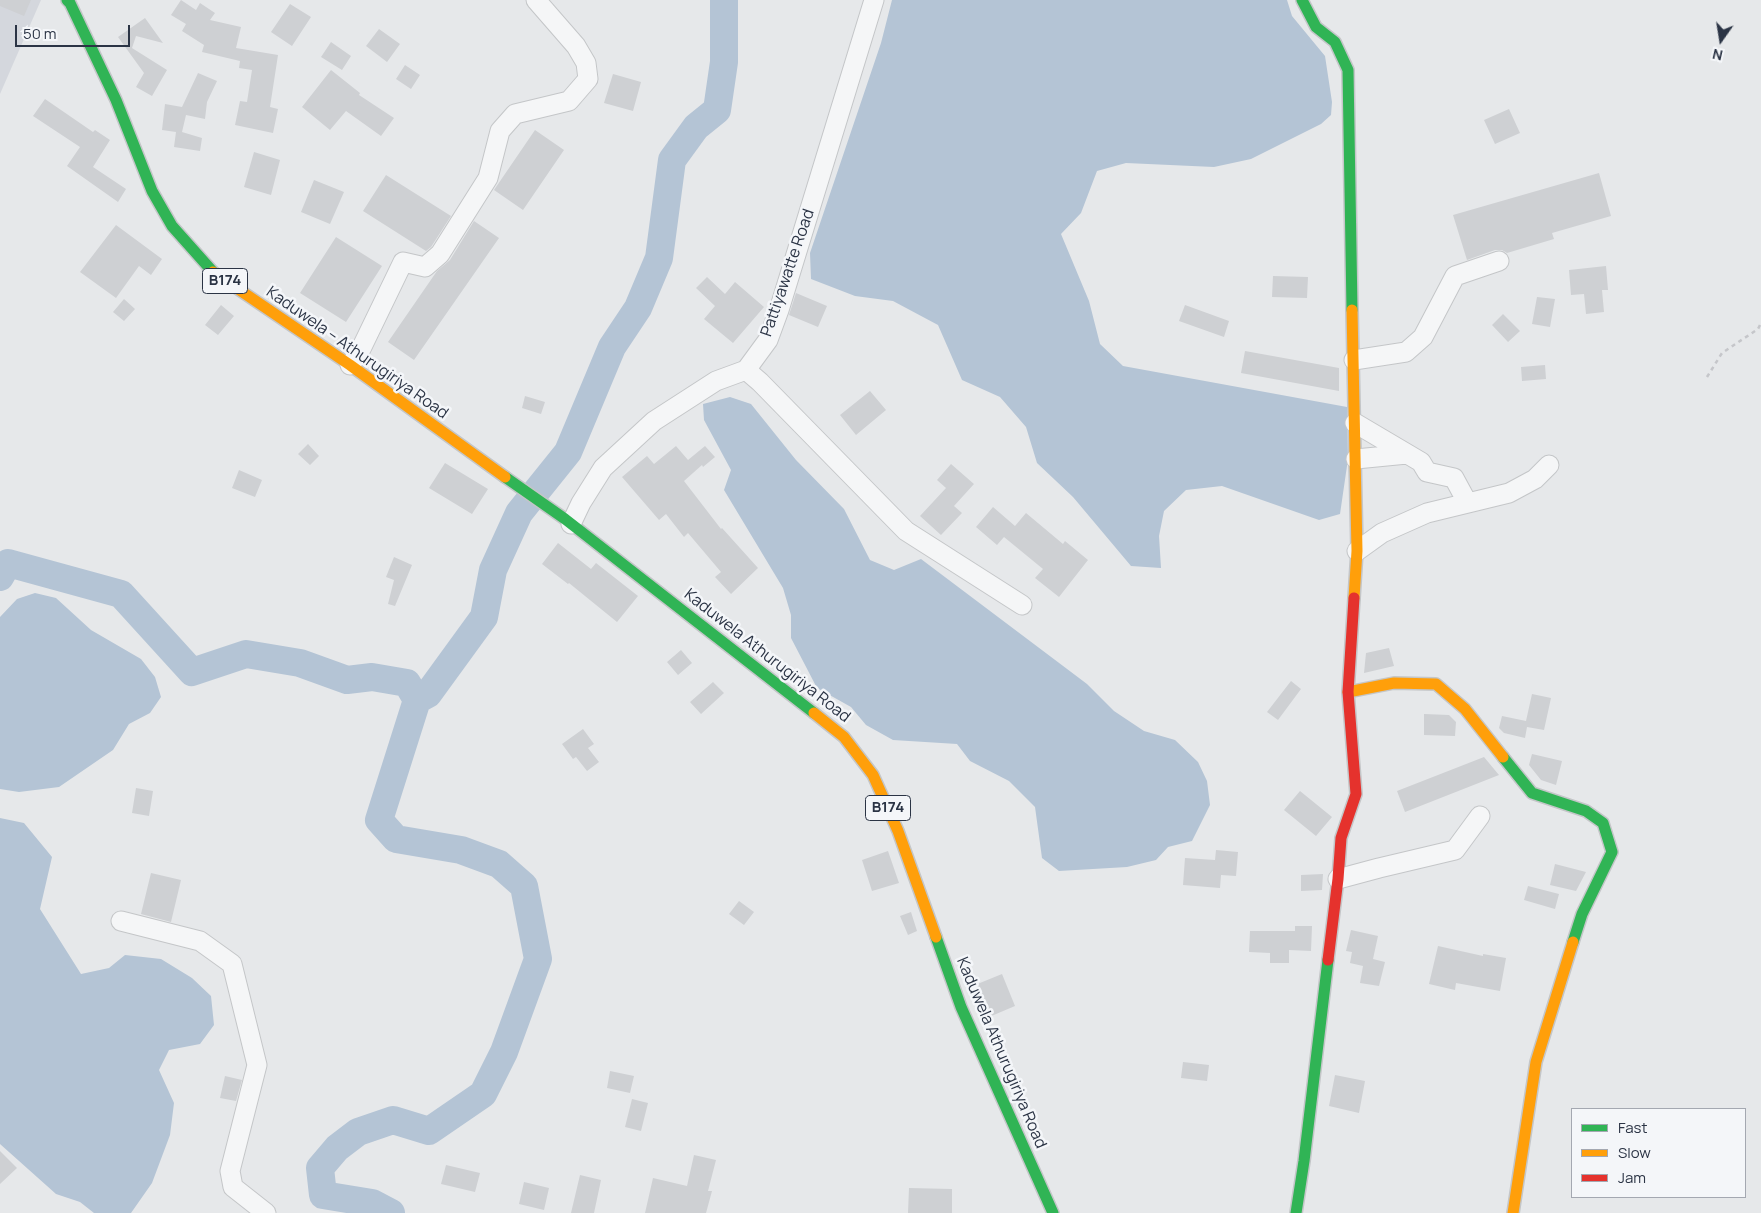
<!DOCTYPE html>
<html>
<head>
<meta charset="utf-8">
<style>
  body { margin:0 }
  #map { position:relative; width:1761px; height:1213px; overflow:hidden; background:#e6e8ea; font-family:Manrope,sans-serif }
  canvas { display:block }
  .legend { position:absolute; left:1571px; top:1108px; width:175px; height:90px; box-sizing:border-box; background:#f4f6f9; border:1px solid #a4a8b1; margin:0; padding:6px 9px; list-style:none; font-size:15px; color:#2b3445 }
  .legend li { display:flex; align-items:center; gap:10px; height:25px }
  .legend b { width:25px; border:1px solid #a4a8b1 }
  .north { position:absolute; left:1696px; top:15px; width:50px; height:50px; -webkit-text-stroke:4px #f4f6f9; paint-order:stroke; rotate:193deg; font-size:14px; font-weight:700; line-height:20px; text-align:center; color:#2b3445 }
  .north::after { content:''; display:block; margin:auto; width:18px; height:22px; background:#2b3445; clip-path:polygon(50% 0,100% 100%,50% 72%,0 100%) }
  .scale { position:absolute; left:15px; top:25px; width:115px; height:22px; box-sizing:border-box; border:2px solid #2b3445; border-top:0; padding-left:6px; font-size:15px; line-height:18px; white-space:nowrap; color:#2b3445; -webkit-text-stroke:4px #f4f6f9; paint-order:stroke }
</style>
</head>
<body>
<div id="map">
<canvas width="1761" height="1213"></canvas>
<ul class="legend">
<li><b style="height:6px;background:#30b455"></b>Fast</li>
<li><b style="height:6px;background:#ff9f0a"></b>Slow</li>
<li><b style="height:6px;background:#e5322d"></b>Jam</li>
</ul>
<div class="north">N</div>
<div class="scale">50 m</div>
</div>
<script>
const c = document.querySelector('canvas').getContext('2d');
c.lineJoin = 'round';
function fillPath(path, color) { c.fillStyle = color; c.fill(path, 'evenodd'); }
function strokePath(path, color, width, dash) { c.strokeStyle = color; c.lineWidth = width; c.lineCap = dash ? 'butt' : 'round'; c.setLineDash(dash || []); c.stroke(path); }
function drawText(font, color, halo, rows, align = 'center') {
  c.font = font + ' Manrope,sans-serif'; c.lineWidth = 5; c.setLineDash([]); c.textBaseline = 'middle'; c.strokeStyle = halo; c.fillStyle = color; for (const [text, x, y, turn = 0] of rows) {
    c.save(); c.translate(x, y); c.rotate((+turn || 0) * Math.PI / 180); c.textAlign = isNaN(turn) ? turn : align; if (halo) c.strokeText(text, 0, 0); c.fillText(text, 0, 0); c.restore();
  }
}
fillPath(new Path2D(`
  M0,0H41L0,94Z`), '#d4d7dd');
fillPath(new Path2D(`
  M892,0H1287L1292,16L1325,56L1332,102L1331,115L1321,124L1251,159L1214,167L1126,163L1097,171L1081,213L1061,234L1089,301L1100,344L1123,366L1347,407L1348,459L1340,514L1319,520L1222,486L1186,490L1164,511L1159,536L1161,568L1131,566L1073,497L1037,463L1026,427L1000,397L962,380L938,325L893,301L855,296L811,279L810,253L881,43Z
  M730,397L751,404L796,460L844,509L870,560L894,570L921,559L1087,684L1114,711L1144,731L1175,740L1198,762L1207,781L1210,805L1192,841L1168,847L1156,860L1127,867L1059,871L1042,858L1035,807L1009,781L970,761L957,744L893,740L866,725L851,707L817,688L791,638V615L783,588L724,490L731,470L704,420L703,404Z
  M35,593L56,598L91,630L141,659L155,677L161,697L150,713L129,724L113,750L59,787L19,792L0,789V617L17,599Z
  M0,818L24,823L52,857L40,909L81,974L109,968L125,955L161,959L192,978L211,996L214,1025L200,1044L169,1050L159,1070L174,1103L170,1135L152,1183L131,1213H94L80,1202L56,1194L0,1144Z`), '#b4c4d5');
strokePath(new Path2D(`
  M0,577L8,563L121,594L192,672L246,654L300,663L347,680L372,677L407,683L417,700L379,820L396,839L461,850L499,864L524,886L538,959L504,1052L483,1094L429,1131L393,1120L358,1132L337,1148L320,1168L323,1195L372,1203L391,1213
  M417,700L428,694L484,617L493,570L519,513L568,452L612,347L638,308L659,258L672,160L696,127L717,110L724,62V0`), '#b4c4d5', 28);
fillPath(new Path2D(`
  M0,0H31L24,16L0,6Z
  M181,0L196,10L200,3L215,13L210,20L241,27L236,48L278,55L270,107L278,109L273,133L235,125L240,101L247,102L252,70L239,68L240,61L202,52L204,45L182,31L186,24L171,15Z
  M290,4L311,17L292,46L271,32Z
  M145,18L163,43L136,36L132,48L167,70L152,96L136,87L144,73L118,37Z
  M379,29L400,44L387,62L366,46Z
  M331,42L351,56L342,70L321,57Z
  M405,65L420,75L411,89L396,79Z
  M331,70L360,93L359,95L394,118L381,136L346,111L330,130L302,107Z
  M198,73L217,81L207,102L205,119L186,115L182,132L202,138L200,151L174,147L176,132L162,130L165,104L182,107Z
  M613,74L641,82L633,111L604,103Z
  M45,99L93,132L95,130L110,140L93,167L126,189L118,202L67,166L80,147L33,116Z
  M1509,109L1520,133L1495,144L1484,120Z
  M535,130L564,150L523,210L494,190Z
  M254,152L280,160L271,195L244,187Z
  M1599,173L1611,216L1552,233L1554,239L1507,253L1502,250H1495L1467,260L1453,215Z
  M386,175L451,216L431,247L426,251L363,211Z
  M314,180L344,192L330,224L301,212Z
  M474,221L499,238L414,360L388,342L437,271L450,260Z
  M116,225L162,259L151,275L139,266L116,298L80,272Z
  M336,237L382,266L346,322L300,293Z
  M1606,266L1608,290H1602L1604,312L1586,314L1584,294L1571,295L1569,270Z
  M1273,276L1308,277L1307,298L1272,297Z
  M707,277L725,294L735,282L764,307L733,343L704,319L715,306L696,288Z
  M796,293L827,306L818,327L789,315Z
  M1537,297L1555,299L1550,327L1532,324Z
  M124,299L135,309L124,321L113,312Z
  M221,305L234,316L218,335L205,325Z
  M1185,305L1229,321L1224,337L1179,321Z
  M1503,314L1520,331L1508,342L1492,325Z
  M1245,351L1339,368V391L1241,373Z
  M1545,365L1546,379L1522,381L1521,367Z
  M870,391L886,410L856,435L840,415Z
  M525,396L545,402L541,414L522,408Z
  M308,444L319,456L310,465L298,454Z
  M676,446L688,460L705,446L715,457L703,467L702,465L684,481L721,529L722,528L758,568L731,594L715,577L721,572L688,533L684,537L666,514L659,520L622,477L647,456L654,464Z
  M445,463L488,489L472,514L429,488Z
  M951,464L974,484L954,506L962,513L941,535L920,516L946,488L937,480Z
  M239,470L262,480L255,497L232,488Z
  M993,507L1015,526L1026,513L1063,544L1065,541L1088,560L1059,597L1035,578L1043,569L1004,537L997,545L976,527Z
  M558,543L591,569L596,563L638,596L617,622L569,583L568,584L542,564Z
  M394,557L412,565L395,606L388,604L394,580L386,577Z
  M1389,648L1394,666L1364,673L1366,653Z
  M681,650L692,663L678,675L667,662Z
  M1291,681L1301,689L1278,720L1267,712Z
  M713,682L724,693L701,714L690,702Z
  M1532,694L1551,698L1544,730L1527,727L1525,738L1504,733L1499,728L1502,716L1526,721Z
  M1424,714L1449,715L1456,722L1455,736L1424,735Z
  M583,729L594,744L588,748L599,762L587,771L576,757L573,759L562,744Z
  M1532,754L1562,761L1556,785L1541,780L1529,765Z
  M1484,757L1499,775L1405,812L1397,791Z
  M136,788L153,791L149,816L132,813Z
  M1300,791L1332,817L1316,836L1284,810Z
  M1216,850L1238,852L1236,876L1221,875L1220,888L1183,885L1185,858L1215,860Z
  M888,851L899,883L872,891L862,860Z
  M1555,864L1586,872L1576,891L1550,885Z
  M151,873L181,880L171,922L141,914Z
  M1323,874L1322,890L1301,891V875Z
  M1528,886L1559,894L1555,909L1524,900Z
  M739,901L754,912L744,925L729,914Z
  M911,912L917,931L908,935L900,916Z
  M1295,926H1312L1311,951L1289,950V963H1270V953L1249,952L1250,931H1295Z
  M1351,930L1378,936L1373,959L1385,962L1379,986L1360,983L1363,966L1350,963L1352,952L1346,951Z
  M1438,946L1483,956V954L1506,958L1500,991L1456,983L1455,990L1429,984Z
  M1002,974L1015,1006L989,1017L975,985Z
  M1183,1062L1209,1065L1207,1081L1181,1078Z
  M610,1071L634,1076L630,1093L607,1088Z
  M1335,1075L1365,1081L1359,1113L1329,1106Z
  M225,1076L242,1080L236,1101L220,1098Z
  M632,1099L648,1103L641,1131L625,1127Z
  M0,1151L17,1168L0,1184Z
  M694,1155L716,1160L708,1191H712L706,1213H645L653,1178L687,1186Z
  M446,1165L480,1173L475,1192L441,1184Z
  M580,1175L601,1180L594,1213H571Z
  M524,1182L549,1188L544,1210L519,1204Z
  M909,1188L952,1189V1213H908Z`), '#ced0d3');
const street = new Path2D(`
  M1354,360L1406,352L1423,337L1455,276L1499,261
  M350,365L359,353L403,262L425,267L440,254L488,178L500,131L515,114L569,101L588,79L586,63L576,46L536,0
  M746,370L760,382L906,531L1022,605
  M1355,423L1421,462L1427,472L1454,478L1467,502
  M1356,459L1407,454
  M571,524L581,503L603,468L654,421L716,381L746,370L768,340L779,310L874,0
  M1357,551L1382,533L1427,513L1509,493L1535,479L1549,465
  M1338,879L1379,868L1455,850L1480,816
  M121,921L200,941L232,964L257,1065L230,1171L233,1187L266,1213`);
const fast = new Path2D(`
  M67,0L70,3L116,100L152,191L172,226L213,272
  M1302,0L1316,27L1335,42L1348,70L1352,310
  M505,477L565,519L814,713
  M1503,757L1532,793L1586,811L1603,823L1612,852L1582,914L1573,942
  M936,937L961,1007L1053,1213
  M1296,1213L1304,1161L1328,960`);
const slow = new Path2D(`
  M213,272L350,365L505,477
  M1352,310L1357,551L1354,598
  M1348,692L1394,683L1436,684L1465,709L1503,757
  M814,713L844,737L873,775L898,831L936,937
  M1513,1213L1536,1062L1573,942`);
const jam = new Path2D(`
  M1328,960L1338,879L1341,838L1356,794L1348,692L1354,598`);
strokePath(street, '#c4c6c8', 21);
strokePath(fast, '#c4c6c8', 14);
strokePath(slow, '#c4c6c8', 14);
strokePath(jam, '#c4c6c8', 14);
strokePath(new Path2D(`
  M1707,377L1722,353L1758,329L1761,323`), '#c5c6ca', 2.5, [4, 4]);
strokePath(street, '#f5f6f7', 19);
strokePath(fast, '#30b455', 11);
strokePath(slow, '#ff9f0a', 11);
strokePath(jam, '#e5322d', 11);
for (const [x, y, w] of [
  [225,281,45],
  [888,808,45]
]) { const box = new Path2D(); box.roundRect(x - w / 2, y - 12.5, w, 25, 4); c.fillStyle = '#f4f6f9'; c.fill(box); strokePath(box, '#2b3445', 1); }
drawText('bold 15px', '#2b3445', null, [
  ["B174",225,281],
  ["B174",888,808]
]);
drawText('16px', '#2b3445', '#f4f6f9', [
  ["Pattiyawatte Road",788,273,-71],
  ["Kaduwela – Athurugiriya Road",357,353,35],
  ["Kaduwela Athurugiriya Road",767,656,38],
  ["Kaduwela Athurugiriya Road",1001,1053,67]
]);
</script>
</body>
</html>
